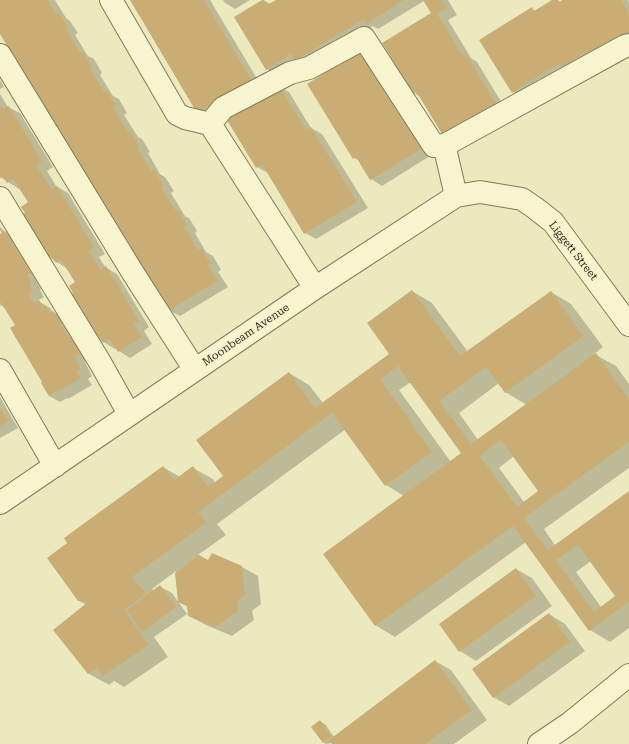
<!DOCTYPE html>
<html>
<head>
<meta charset="utf-8">
<style>
  body { margin:0 }
  canvas { display:block; background:#ece9be }
</style>
</head>
<body>
<canvas width="629" height="744"></canvas>
<script>
const c = document.querySelector('canvas').getContext('2d');
c.lineJoin = 'round';
function fillPath(path, color) { c.fillStyle = color; c.fill(path, 'evenodd'); }
function strokePath(path, color, width, dash) { c.strokeStyle = color; c.lineWidth = width; c.lineCap = dash ? 'butt' : 'round'; c.setLineDash(dash || []); c.stroke(path); }
function drawText(font, color, halo, rows, align = 'center') {
  c.font = font + ' "Roboto Serif",serif'; c.lineWidth = 3; c.setLineDash([]); c.textBaseline = 'middle'; c.strokeStyle = halo; c.fillStyle = color; for (const [text, x, y, turn = 0] of rows) {
    c.save(); c.translate(x, y); c.rotate((+turn || 0) * Math.PI / 180); c.textAlign = isNaN(turn) ? turn : align; if (halo) c.strokeText(text, 0, 0); c.fillText(text, 0, 0); c.restore();
  }
}
fillPath(new Path2D(`
  M0,0H55L66,18L70,21L78,33L75,35L88,56L94,59L102,73L100,75L113,96L119,99L127,113L124,115L138,137L142,139L150,152L148,153L160,174L165,177L174,191L171,193L185,216L189,218L197,231L195,233L206,252L213,256L221,270L218,272L228,287L180,316L168,310L0,32Z
  M131,0H210L262,87L209,118L198,112Z
  M223,0H250L235,9L224,2Z
  M263,0L271,4L278,0H448L457,15L448,20L471,58L477,62L508,113L421,97L414,93L383,43L432,14L424,1L378,29L373,26L307,67L278,76L267,69Z
  M554,0L562,2L564,0H628L629,2V45L524,99L513,92L532,9L536,11Z
  M360,52L433,154L382,186L371,179L360,161L354,158Z
  M0,80L4,87L0,89Z
  M278,86L289,92L311,128L322,134L368,208L316,239L305,233L268,173L257,167Z
  M0,94L8,107L20,113L53,167L47,171L56,186L68,193L105,254L99,257L105,267L117,274L149,327L144,331L152,344L130,358L119,351L117,348L115,349L97,338L75,294L76,283L68,269L49,257L26,213L29,203L20,188L19,189L0,177Z
  M0,227L5,232L20,241L41,279L37,282L41,289L40,290L44,297L39,300L40,302L50,308L52,311L69,321L89,360L85,362L92,376L88,379L92,385L68,399L67,398L60,402L49,396L17,325L7,309L0,305V234L2,238L4,237L0,230Z
  M412,291L432,303L468,352L551,292L571,304L603,347L594,354L616,366L629,384V468L544,529L555,545L629,492V628L610,642L590,630L526,542L395,637L375,625L404,496L386,485L346,429L217,524L226,535L198,555L208,562L242,567L258,576L261,604L252,611L254,620L232,636L206,625L189,616L188,607L179,602L176,571L152,589L154,591L161,587L172,593L187,614L154,637L168,657L124,687L114,681L109,685L89,674L54,630L86,605L78,600L163,467L180,477L193,468L213,479L215,483L224,477L289,373L309,385L323,403L390,354ZM411,382L462,454L451,462L399,390ZM499,383L505,392L527,405L478,440L459,413ZM514,456L540,491L524,502L499,468ZM591,561L616,596L601,607L576,572Z
  M0,397L18,428L0,438Z
  M516,569L532,578L552,606L476,661L460,651L440,624Z
  M549,614L565,624L585,651L509,706L493,697Z
  M435,661L451,670L487,720L454,744H333L332,743L326,744L323,742L320,721L326,725L334,737Z`), '#0003');
fillPath(new Path2D(`
  M0,0H48L57,15L59,13L68,27L65,28L80,53L83,52L92,67L90,68L105,93L107,91L116,106L113,108L129,133L130,131L139,146L137,147L151,171L154,169L163,185L161,187L176,211L178,210L187,225L184,227L198,250L201,248L211,264L208,265L217,281L168,311L0,34Z
  M130,0H204L252,81L197,113Z
  M262,0H264L267,5L276,0H404L366,24L364,19L295,61L291,54L266,70L234,17Z
  M423,0H441L446,8L437,14L463,56L466,54L498,107L445,139L416,91L413,93L382,43L431,13Z
  M552,0H558L560,2L562,0H621L629,13V32L587,58L584,53L562,67L559,64L512,93L479,40L532,7L534,11Z
  M360,51L403,122L406,120L423,148L370,180L356,157L353,159L307,84Z
  M278,84L306,130L311,127L357,202L304,234L262,164L256,168L225,117Z
  M0,104L3,109L9,106L42,161L36,165L51,189L57,186L94,247L89,251L100,270L106,266L139,321L134,324L142,337L118,352L110,339L103,343L100,336L96,338L69,296L73,293L69,286L75,282L61,260L56,263L51,256L48,258L21,215L25,213L21,207L28,202L13,179L7,183L3,176L0,178Z
  M5,231L7,233H9L14,241L13,244L22,259H25L30,267L29,270L31,273L27,275L31,282L29,283L33,290L28,293L34,303L39,300L43,307L45,306L50,313L53,311L55,314L58,313L63,322L61,325L70,339L74,340L78,348L77,351L79,353L75,356L81,369L77,372L81,378L56,393L55,392L49,396L41,383L42,382L10,328L15,325L0,301V234Z
  M412,290L460,356L551,291L583,336L505,393L486,367L439,401L471,444L596,353L629,399V442L524,518L548,550L629,491V602L589,631L513,526L375,626L323,554L461,453L398,366L380,379L432,452L385,486L332,413L198,512L206,523L132,577L146,594L124,610L149,645L103,676L97,668L88,674L53,630L88,602L78,601L47,558L67,543L64,538L163,466L174,480L193,466L208,487L223,476L196,440L289,372L315,408L389,354L367,323ZM501,440L538,491L517,507L480,456ZM578,545L615,596L594,612L556,560Z
  M0,408L8,421L0,426Z
  M212,553L242,566L245,595L237,601L238,611L215,627L188,616L187,606L178,602L175,573L199,555L208,560Z
  M516,568L536,596L459,652L439,624Z
  M160,585L176,607L142,632L127,610Z
  M549,613L570,642L493,698L472,669Z
  M435,660L472,710L425,744H332L329,740Z
  M320,720L331,737L323,743L311,727Z`), '#c9ad75');
const minor = new Path2D(`
  M111,0L177,114L185,118L210,124L315,288
  M0,55L133,273L195,370
  M210,124L223,108L290,73L309,68L364,38L434,146L445,145L446,153L456,196
  M445,145L625,46L629,45
  M0,198L101,364L129,414
  M0,370L55,466
  M0,503L315,288L456,196L480,192L522,199L535,208L553,222L629,325
  M539,744L570,723L629,675`);
strokePath(minor, '#837a57', 24);
strokePath(minor, '#f7f5d0', 22);
drawText('11px', '#332d1c', '#f4f2cd', [
  ["Liggett Street",573,251,52],
  ["Moonbeam Avenue",246,335,-34]
]);
</script>
</body>
</html>
